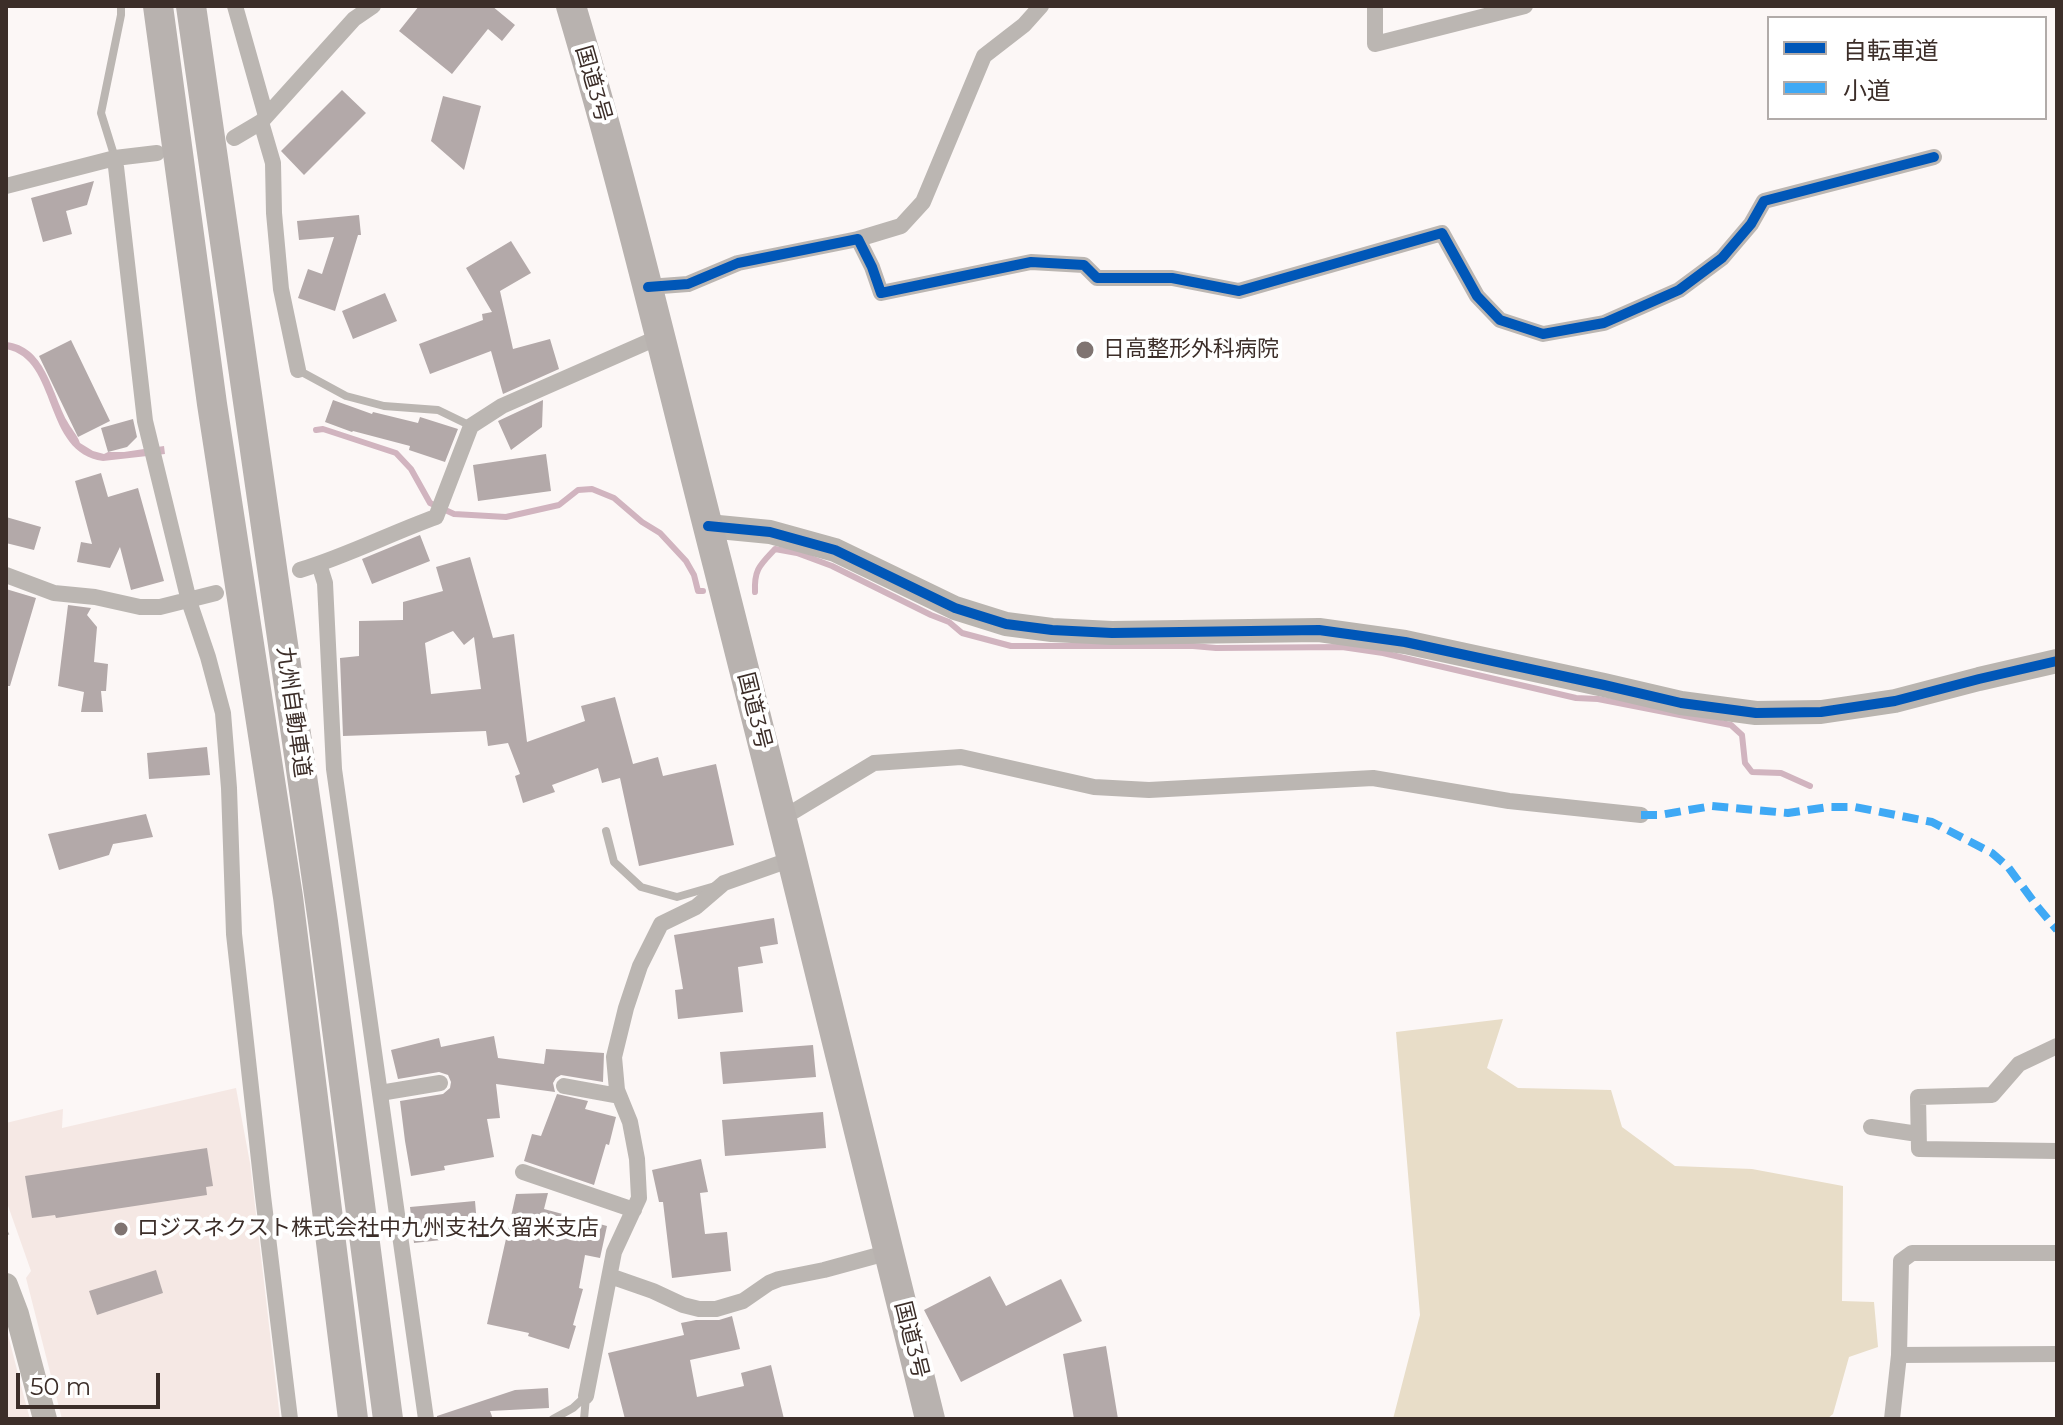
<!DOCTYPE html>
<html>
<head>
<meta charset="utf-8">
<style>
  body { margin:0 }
  #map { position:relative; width:2063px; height:1425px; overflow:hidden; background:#fcf7f6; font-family:Montserrat,"Noto Sans JP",sans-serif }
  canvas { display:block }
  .frame { position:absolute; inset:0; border:8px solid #3c2e29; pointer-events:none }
  .legend { position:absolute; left:1767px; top:16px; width:280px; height:104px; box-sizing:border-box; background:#fff; border:2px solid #b1aba9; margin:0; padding:10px 14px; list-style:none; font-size:24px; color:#3c2e29 }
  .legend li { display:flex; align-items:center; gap:16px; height:40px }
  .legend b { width:40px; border:2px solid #b1aba9 }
  .scale { position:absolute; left:16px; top:1373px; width:144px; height:36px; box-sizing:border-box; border:4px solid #3c2e29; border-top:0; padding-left:10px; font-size:24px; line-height:28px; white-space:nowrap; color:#3c2e29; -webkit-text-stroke:6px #fff; paint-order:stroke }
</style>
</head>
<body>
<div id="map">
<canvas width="2063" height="1425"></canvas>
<div class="frame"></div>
<ul class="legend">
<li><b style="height:10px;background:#0057b8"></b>自転車道</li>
<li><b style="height:10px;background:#3fa9f5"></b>小道</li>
</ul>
<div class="scale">50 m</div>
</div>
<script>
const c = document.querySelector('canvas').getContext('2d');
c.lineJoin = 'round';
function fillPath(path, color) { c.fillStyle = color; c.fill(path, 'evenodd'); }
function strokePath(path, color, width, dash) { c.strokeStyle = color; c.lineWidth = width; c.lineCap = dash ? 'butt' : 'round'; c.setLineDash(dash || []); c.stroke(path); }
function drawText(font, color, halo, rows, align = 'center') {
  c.font = font + ' Montserrat,"Noto Sans JP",sans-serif'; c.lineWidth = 8; c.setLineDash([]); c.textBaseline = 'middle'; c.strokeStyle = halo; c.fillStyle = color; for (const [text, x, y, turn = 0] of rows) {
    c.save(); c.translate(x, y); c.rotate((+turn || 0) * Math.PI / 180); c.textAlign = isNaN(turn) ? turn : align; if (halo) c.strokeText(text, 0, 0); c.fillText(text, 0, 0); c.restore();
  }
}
fillPath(new Path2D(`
  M236,1088L250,1163L280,1419H62L26,1278L31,1271L6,1200V1123L63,1109L62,1128Z
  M6,1327L24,1397L30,1419H6Z`), '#f5e8e4');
fillPath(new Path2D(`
  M1503,1019L1487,1068L1518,1088L1611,1090L1622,1127L1675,1166L1752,1169L1843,1186L1842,1301L1874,1302L1878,1347L1849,1357L1833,1414L1827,1419H1393L1420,1315L1396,1032Z`), '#e8ddc8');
fillPath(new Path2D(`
  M6,342C45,346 51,391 67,421C71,429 77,434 80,443L93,451L104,454L108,452H124L164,446L165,454L103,461C42,453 59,359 6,349Z`), '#d1b4bf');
strokePath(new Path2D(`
  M316,430L323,429L396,453L411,469L430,503L454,514L506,517L559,505L578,490L592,489L614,498L642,522L660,533L686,561L694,575L698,591H703
  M755,592C754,569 760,565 775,549L797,553L832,566L931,615L949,622L962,633L1011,646H1193L1216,648L1342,647L1383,653L1576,698L1598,699L1731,725L1742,735L1745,763L1752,772L1781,773L1810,786`), '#d1b4bf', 6);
fillPath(new Path2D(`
  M419,6H492L515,25L502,41L488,29L452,74L399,31Z
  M342,90L366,113L304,175L281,151Z
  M443,96L481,106L464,170L431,141Z
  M94,181L87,205L66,211L72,234L43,242L31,198Z
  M359,215L361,235H358L335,311L298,298L308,269L322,274L334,237L299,240L297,221Z
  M511,241L531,273L500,291L513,349L550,339L559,369L503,394L491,351L430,374L419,344L483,320L482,314L492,312L466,268Z
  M385,293L397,321L353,339L342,311Z
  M71,340L110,421L78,437L39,356Z
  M333,400L372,414L373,412L418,423L420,417L458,429L445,462L409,450L410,446L353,431L352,432L325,422Z
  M543,400L542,427L511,450L498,421Z
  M133,419L137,437L127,447L108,452L101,428Z
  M546,454L551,491L478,501L473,465Z
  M101,473L108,497L138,488L164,581L131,590L120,547L110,568L77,562L81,542L92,544L75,481Z
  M6,517L41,527L34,550L6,543Z
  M420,535L430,561L372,584L362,559Z
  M470,557L493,638L514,634L527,742L585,721L581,706L615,697L633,764L658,757L663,776L716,764L734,845L639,866L620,778L602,783L598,768L552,785L555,792L523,803L515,776L520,774L508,743L488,746L486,731L343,736L340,658L359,656V621L403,620V602L443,591L436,567ZM453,631L464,645L474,637L481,689L431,694L425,643Z
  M6,589L36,598L10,686H6Z
  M68,605L91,608L87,615L97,627L94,662L108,664L106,691H101L103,712H81L84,692L58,686Z
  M207,747L210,775L149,779L147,753Z
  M146,814L153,837L113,844L109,855L59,870L48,834Z
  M774,918L778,944L760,947L763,963L738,967L743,1012L678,1019L675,990L683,989L674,935Z
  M494,1036L498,1058L544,1064L546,1049L604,1053L603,1082L561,1075L556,1078L553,1083L555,1092L496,1084L500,1118L487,1119L494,1157L444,1166L445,1170L411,1176L405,1141L400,1101L443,1094L450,1088L451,1082L448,1075L439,1072L398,1079L391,1050L439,1038L441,1047Z
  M813,1045L816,1077L723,1084L720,1052Z
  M557,1094L588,1101L585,1109L616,1117L609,1145L606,1144L594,1185L524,1161L532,1134L541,1136Z
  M823,1112L826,1148L725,1156L722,1120Z
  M207,1148L213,1186L206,1187L207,1195L56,1218L55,1215L32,1218L25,1176Z
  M701,1159L708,1192L700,1193L705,1234L727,1232L731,1271L672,1278L663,1202H659L652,1170Z
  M548,1193L544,1209L607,1226L600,1258L585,1255L579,1288L583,1289L573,1325L576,1326L569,1349L528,1336L529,1333L487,1324L516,1194Z
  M475,1201L478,1236L414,1243L410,1207Z
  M156,1270L163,1293L97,1315L89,1291Z
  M990,1276L1006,1306L1061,1279L1082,1321L961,1382L924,1310Z
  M732,1316L740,1349L690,1360L697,1397L744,1386L741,1373L771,1365L784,1419H625L608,1353L684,1335L681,1323L696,1320H719Z
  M1106,1346L1118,1419H1074L1063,1354Z
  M548,1388L549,1408L490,1411L493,1419H437V1416L515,1390Z`), '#b3a9a9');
strokePath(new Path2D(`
  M6,1231L8,1235`), '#b8b4b2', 3, [6, 4]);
strokePath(new Path2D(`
  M115,158L101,113L121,15V6
  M298,370L346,396L384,406L438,410L471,426
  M606,831L614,862L641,887L677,897L715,886
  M553,1419L573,1408L586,1396
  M584,1419L586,1397`), '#bbb6b2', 8);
strokePath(new Path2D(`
  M235,6L266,116
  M1375,6V44L1525,6
  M261,122L273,163L274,213L281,289L298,370
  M234,138L261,122L354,19L373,6
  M115,158L145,421L189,601L208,657L223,713L229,788L234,934L263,1196L290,1419
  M6,186L115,158L157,153
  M858,239L901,226L923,202L984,56L1024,25L1041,6
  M648,287L688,284L738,263L858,239L872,267L881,293L1031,262L1084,265L1097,278H1172L1239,291L1442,233L1477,296L1500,320L1543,334L1604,323L1679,290L1722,258L1751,224L1764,201L1934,157
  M319,564L325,583L334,769L426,1419
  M300,570C347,556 391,533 436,517L471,426L502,406L659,337
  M6,575L54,593L95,597L140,607H160L216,593
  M781,819L874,763L961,757L1094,787L1149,790L1373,778L1509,801L1641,815
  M2057,1046L2019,1064L1992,1095L1918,1097L1919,1149L2057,1151
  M564,1086L619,1096
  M380,1093L440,1083
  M1871,1127L1918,1134
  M523,1172L634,1210
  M610,1276L653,1291L683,1305L699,1309H716L743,1301L769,1283L779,1279L824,1270L890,1252
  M1899,1355L2057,1354
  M586,1396L614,1252L639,1198L637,1159L630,1122L617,1090L614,1057L626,1008L640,966L661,924L696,907L724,883L792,859
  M1892,1419L1899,1355L1901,1261L1912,1253H2057`), '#bbb6b2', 16);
strokePath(new Path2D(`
  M708,526L770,532L835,550L955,608L1006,624L1052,630L1112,633L1319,630L1405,642L1604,685L1681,703L1756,713L1821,712L1895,701L1979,679L2057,661
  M6,1285L17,1314L45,1419`), '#bab5b0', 24);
strokePath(new Path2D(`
  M158,6L212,404L288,897L353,1419
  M191,6L323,922L388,1419
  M571,6C626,191 670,379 718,566C790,850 861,1134 930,1419`), '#b8b2af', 30);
strokePath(new Path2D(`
  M1641,815H1660L1712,806L1788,813L1828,807H1855L1932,822L1992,853L2008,867L2037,906L2057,930`), '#3fa9f5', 8, [16, 8]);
strokePath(new Path2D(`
  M648,287L688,284L738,263L858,239L872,267L881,293L1031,262L1084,265L1097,278H1172L1239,291L1442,233L1477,296L1500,320L1543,334L1604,323L1679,290L1722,258L1751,224L1764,201L1934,157
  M708,526L770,532L835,550L955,608L1006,624L1052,630L1112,633L1319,630L1405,642L1604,685L1681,703L1756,713L1821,712L1895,701L1979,679L2057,661`), '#0057b8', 10);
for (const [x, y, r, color] of [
  [1085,350,10,"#7f7471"],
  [121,1229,8,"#7f7471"]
]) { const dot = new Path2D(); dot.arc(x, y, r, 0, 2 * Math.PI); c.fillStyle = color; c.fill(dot); strokePath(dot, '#fff', 3); }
drawText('22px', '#3c2e29', '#fff', [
  ["国道3号",593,84,74],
  ["国道3号",754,711,76],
  ["九州自動車道",293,712,82],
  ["国道3号",911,1340,76]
]);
drawText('22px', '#3c2e29', '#fff', [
  ["日高整形外科病院",1103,350],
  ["ロジスネクスト株式会社中九州支社久留米支店",137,1229]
], 'left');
</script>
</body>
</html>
